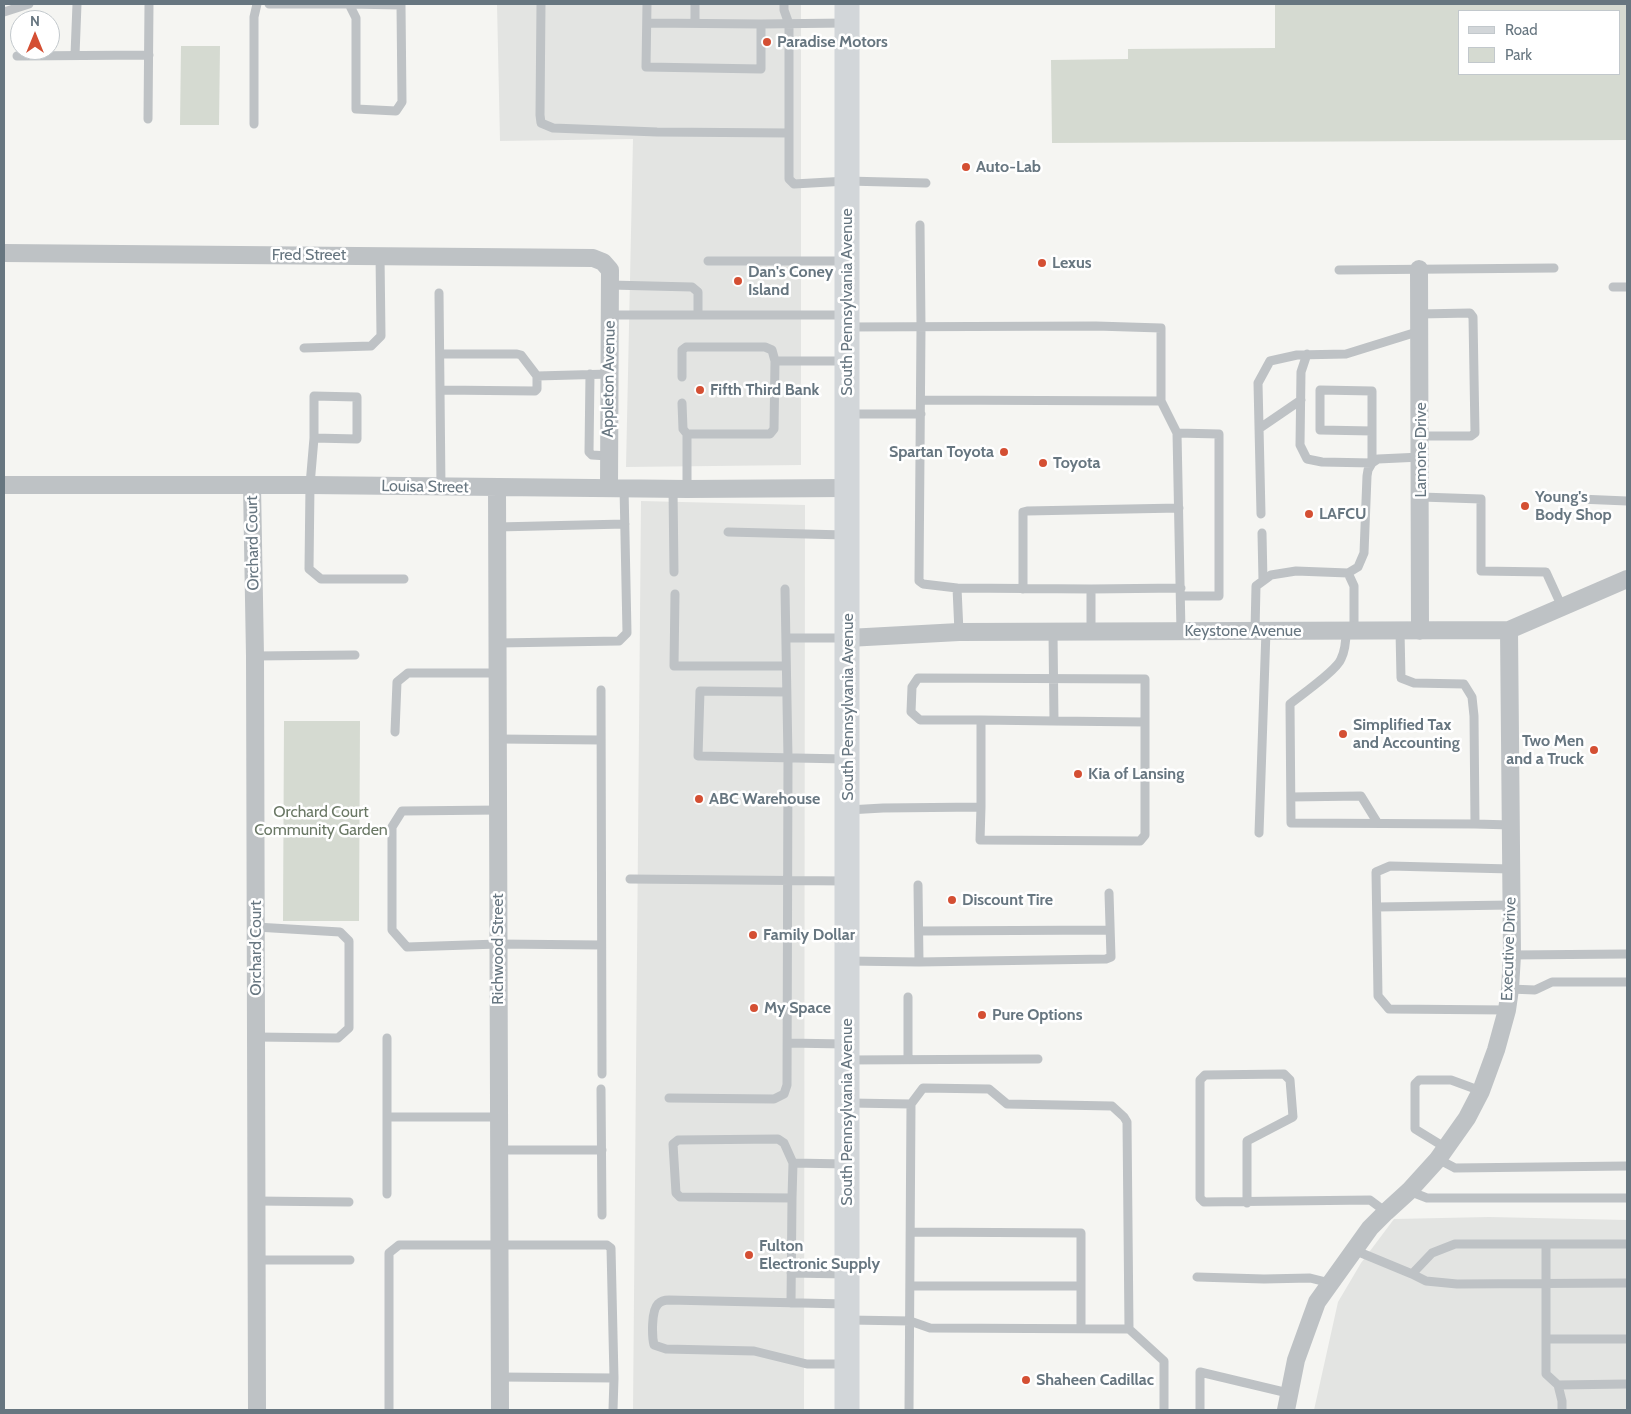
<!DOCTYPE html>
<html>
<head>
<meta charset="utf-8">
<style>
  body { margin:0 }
  #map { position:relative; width:1631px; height:1414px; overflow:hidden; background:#f5f5f2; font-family:Cabin,sans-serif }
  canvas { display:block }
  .frame { position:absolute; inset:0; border:5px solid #677680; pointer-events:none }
  .legend { position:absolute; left:1458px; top:10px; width:162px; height:65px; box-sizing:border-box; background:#fff; border:1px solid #c2c8cc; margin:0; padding:6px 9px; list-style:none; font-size:15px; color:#677680 }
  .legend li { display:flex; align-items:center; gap:10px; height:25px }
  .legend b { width:25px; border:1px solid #c2c8cc }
  .north { position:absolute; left:10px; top:10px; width:50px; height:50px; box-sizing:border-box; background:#fff; border:1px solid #c2c8cc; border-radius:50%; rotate:0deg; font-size:14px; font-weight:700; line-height:20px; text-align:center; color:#677680 }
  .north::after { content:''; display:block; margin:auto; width:18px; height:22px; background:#d44f33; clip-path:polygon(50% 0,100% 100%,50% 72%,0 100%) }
</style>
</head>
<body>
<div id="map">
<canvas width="1631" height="1414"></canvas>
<div class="frame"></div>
<ul class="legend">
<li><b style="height:6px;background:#d2d6d9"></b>Road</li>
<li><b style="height:14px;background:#d5dad1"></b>Park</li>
</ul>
<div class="north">N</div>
</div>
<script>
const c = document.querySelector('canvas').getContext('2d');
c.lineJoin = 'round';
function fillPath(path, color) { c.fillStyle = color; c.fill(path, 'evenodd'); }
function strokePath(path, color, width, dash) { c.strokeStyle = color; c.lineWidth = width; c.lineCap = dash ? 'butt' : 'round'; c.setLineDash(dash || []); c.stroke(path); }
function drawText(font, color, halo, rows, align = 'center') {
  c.font = font + ' Cabin,sans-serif'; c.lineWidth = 5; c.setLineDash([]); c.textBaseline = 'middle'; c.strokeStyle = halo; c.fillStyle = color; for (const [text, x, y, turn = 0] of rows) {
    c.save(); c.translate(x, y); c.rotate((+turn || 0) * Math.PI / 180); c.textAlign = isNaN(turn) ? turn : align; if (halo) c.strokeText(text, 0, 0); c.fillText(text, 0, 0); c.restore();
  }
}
fillPath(new Path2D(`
  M497,4H801V465L626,467L633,139L500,141Z
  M641,501L805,505L804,1410H633Z
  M1489,1217L1627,1220V1410H1314L1338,1302L1361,1263L1394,1219Z`), '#e3e4e2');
fillPath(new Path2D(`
  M1275,4H1627V140L1052,143L1051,60L1128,59V49L1275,48ZM1460,11H1620V74H1460Z
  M181,46H220L219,125H180Z
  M284,721H360L359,921H283Z`), '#d5dad1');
strokePath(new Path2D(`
  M269,4H349L356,18V109L396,111L402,102L401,5L400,4
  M349,4L401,5
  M541,4L540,115L541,123L553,128L657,132L789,133
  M647,4L646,67L761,69V24L847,23
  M784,4V10L789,24V179L794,184L847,181L926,183
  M4,12L29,4
  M647,23L761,24
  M695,23V4
  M75,55L77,4
  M17,56L149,55
  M148,119L149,4
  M254,124V17L257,4
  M920,225L921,327L919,581L923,584L957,588L959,632
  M708,261H845
  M1339,270L1554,268
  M610,285L692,287L698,292V315
  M1613,287H1627
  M439,293L441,487
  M1420,314L1470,313L1473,317L1475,433L1471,436H1421
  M610,315H845
  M848,327L1096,326L1161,328V401L1177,433L1181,632
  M304,348L371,346L381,336L380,255
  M440,354H517L521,355L537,376L610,374
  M1307,354L1301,372L1300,445L1307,459L1322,462L1372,463L1378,459L1421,457
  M590,374L589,452L592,455L608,456
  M682,377V350L686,347H765L772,350L775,361
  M441,390L535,391L537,389V376
  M921,400L1161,401
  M682,403L683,429L687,434
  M847,414H921
  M1260,428L1301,400
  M1177,433L1219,434V596H1181
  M314,438L357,439V397L314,396V438L310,485L309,569L321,579H404
  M673,489L674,572
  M687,489V434H770L774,429L775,361H846
  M1421,497L1481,499V571L1546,572L1562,607
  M1579,499L1627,501
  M1261,514L1258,383L1270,361L1297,355L1346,354L1420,331
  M497,527L625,524
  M728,532L845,535
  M1262,533L1263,581
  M1348,573L1358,567L1364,553L1367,476L1368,470L1372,463V391L1320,390V430L1372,431
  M957,588L1091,589L1181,588
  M1023,589V512L1027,511L1179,508
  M1091,589V633
  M675,594L674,666H786
  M1255,631L1256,586L1271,575L1296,571L1348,573L1354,586V631
  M1346,631C1346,640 1345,651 1341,659C1337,670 1301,695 1290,704L1291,823L1475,824
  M1400,631L1401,678L1414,683L1464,684L1472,697L1474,716L1475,824L1511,825
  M786,638H845
  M498,643L619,641L627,633L624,487
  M255,656L355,655
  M601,690L602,1074
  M786,692L700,691L698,756L845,759
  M981,720H920L911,712L912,687L918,678L1145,679V835L1140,841L980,840L981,807
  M1054,721L1145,722
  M395,732L397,682L408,673H498
  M499,739L601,740
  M1291,797L1361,796L1377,822
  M499,810L402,811L392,827V930L407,947L498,944L601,945
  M848,810L883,808L981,807V720L1054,721L1053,633
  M1259,833L1266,631
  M630,879L845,881
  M918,885L919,962
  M1377,907L1511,905
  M256,927L340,932L349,941V1028L338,1038L256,1037
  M919,931L1110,930
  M1512,955L1627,954
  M848,961L919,962L1106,959L1111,957L1109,893
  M1510,989L1535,990L1552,982H1627
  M908,997V1059
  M1507,1010L1389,1009L1378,996L1376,872L1390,866L1511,869
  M387,1038V1117
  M788,1043L845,1044
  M848,1060L1038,1059
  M601,1089L602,1215
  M669,1098L774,1099L784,1094L787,1085L788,758L785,589
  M850,1103L911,1104
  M1446,1148L1415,1129V1084L1419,1080H1451L1481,1091
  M498,1150H602
  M1438,1159L1455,1168L1627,1166
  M793,1163L792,1198L680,1197L676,1193L673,1144L678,1140L778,1139L784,1143L793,1163L847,1164
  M1409,1191L1427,1198H1627
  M387,1194V1117H498
  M256,1201L349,1202
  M1247,1203V1141L1293,1117L1290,1080L1284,1074L1205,1075L1200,1080V1198L1204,1202L1370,1200L1386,1212
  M911,1232L1081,1233V1329
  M1546,1244V1374L1558,1385L1562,1401V1410
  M1354,1250L1412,1274L1432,1253L1455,1244H1627
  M256,1260H350
  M791,1273L846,1274
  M1412,1274L1426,1281L1457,1284L1627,1283
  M1197,1277L1264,1279L1310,1278L1330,1283
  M910,1286H1081
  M791,1303L792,1198
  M846,1304L669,1300C665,1300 661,1301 658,1304C651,1311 652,1337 654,1345L666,1349L754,1351L807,1364H847
  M849,1320L910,1321L930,1328L1129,1329
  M1546,1339H1627
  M500,1377L614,1378
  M1558,1385L1627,1384
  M389,1410V1253L399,1245H607L611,1248L614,1378L613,1410
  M909,1410L911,1104L923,1088L989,1089L1007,1104L1112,1106L1124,1117L1127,1122L1129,1329L1164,1361V1410
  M1200,1410V1372L1288,1393`), '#bec2c5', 9);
strokePath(new Path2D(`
  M4,253L593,258L603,262L610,270L609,487
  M1419,269L1420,631
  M4,485H310L687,489L847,488
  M252,486L255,656L257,1410
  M497,488L500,1410
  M848,638L959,632L1509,630L1627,579
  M1286,1410L1296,1360L1317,1302L1370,1228L1386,1212L1409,1191L1438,1159L1467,1118L1481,1091L1496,1050L1507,1010L1510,989L1512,955L1509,630`), '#bec2c5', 18);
strokePath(new Path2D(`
  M847,1410V4`), '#d2d6d9', 25);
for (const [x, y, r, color] of [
  [767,42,5,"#d44f33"],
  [966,167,5,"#d44f33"],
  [1042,263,5,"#d44f33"],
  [738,281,5,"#d44f33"],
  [700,390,5,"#d44f33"],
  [1004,452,5,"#d44f33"],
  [1043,463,5,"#d44f33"],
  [1525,506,5,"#d44f33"],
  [1309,514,5,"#d44f33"],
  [1343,734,5,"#d44f33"],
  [1594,750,5,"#d44f33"],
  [1078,774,5,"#d44f33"],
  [699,799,5,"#d44f33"],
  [952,900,5,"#d44f33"],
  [753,935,5,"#d44f33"],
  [754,1008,5,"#d44f33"],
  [982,1015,5,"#d44f33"],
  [749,1255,5,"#d44f33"],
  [1026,1380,5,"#d44f33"]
]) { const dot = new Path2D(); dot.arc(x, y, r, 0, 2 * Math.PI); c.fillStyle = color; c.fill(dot); strokePath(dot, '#fff', 2); }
drawText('bold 16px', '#677680', '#fff', [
  ["Paradise Motors",777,42],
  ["Auto-Lab",976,167],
  ["Lexus",1052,263],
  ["Dan's Coney",748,272],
  ["Island",748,290],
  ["Fifth Third Bank",710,390],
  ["Spartan Toyota",994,452,"right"],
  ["Toyota",1053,463],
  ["Young's",1535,497],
  ["Body Shop",1535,515],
  ["LAFCU",1319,514],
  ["Simplified Tax",1353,725],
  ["and Accounting",1353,743],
  ["Two Men",1584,741,"right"],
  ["and a Truck",1584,759,"right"],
  ["Kia of Lansing",1088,774],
  ["ABC Warehouse",709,799],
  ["Discount Tire",962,900],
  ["Family Dollar",763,935],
  ["My Space",764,1008],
  ["Pure Options",992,1015],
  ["Fulton",759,1246],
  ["Electronic Supply",759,1264],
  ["Shaheen Cadillac",1036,1380]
], 'left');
drawText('16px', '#677680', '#fff', [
  ["Fred Street",309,255],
  ["South Pennsylvania Avenue",847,302,-90],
  ["Appleton Avenue",609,379,-89],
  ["Lamone Drive",1421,450,-90],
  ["Louisa Street",425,487,1],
  ["Orchard Court",253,543,-91],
  ["Keystone Avenue",1243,631],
  ["South Pennsylvania Avenue",848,707,-90],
  ["Orchard Court",256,948,-90],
  ["Richwood Street",498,949,-90],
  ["Executive Drive",1509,949,-88],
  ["South Pennsylvania Avenue",847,1112,-90]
]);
drawText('16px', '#6a7865', '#fff', [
  ["Orchard Court",321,812],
  ["Community Garden",321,830]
]);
</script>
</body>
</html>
